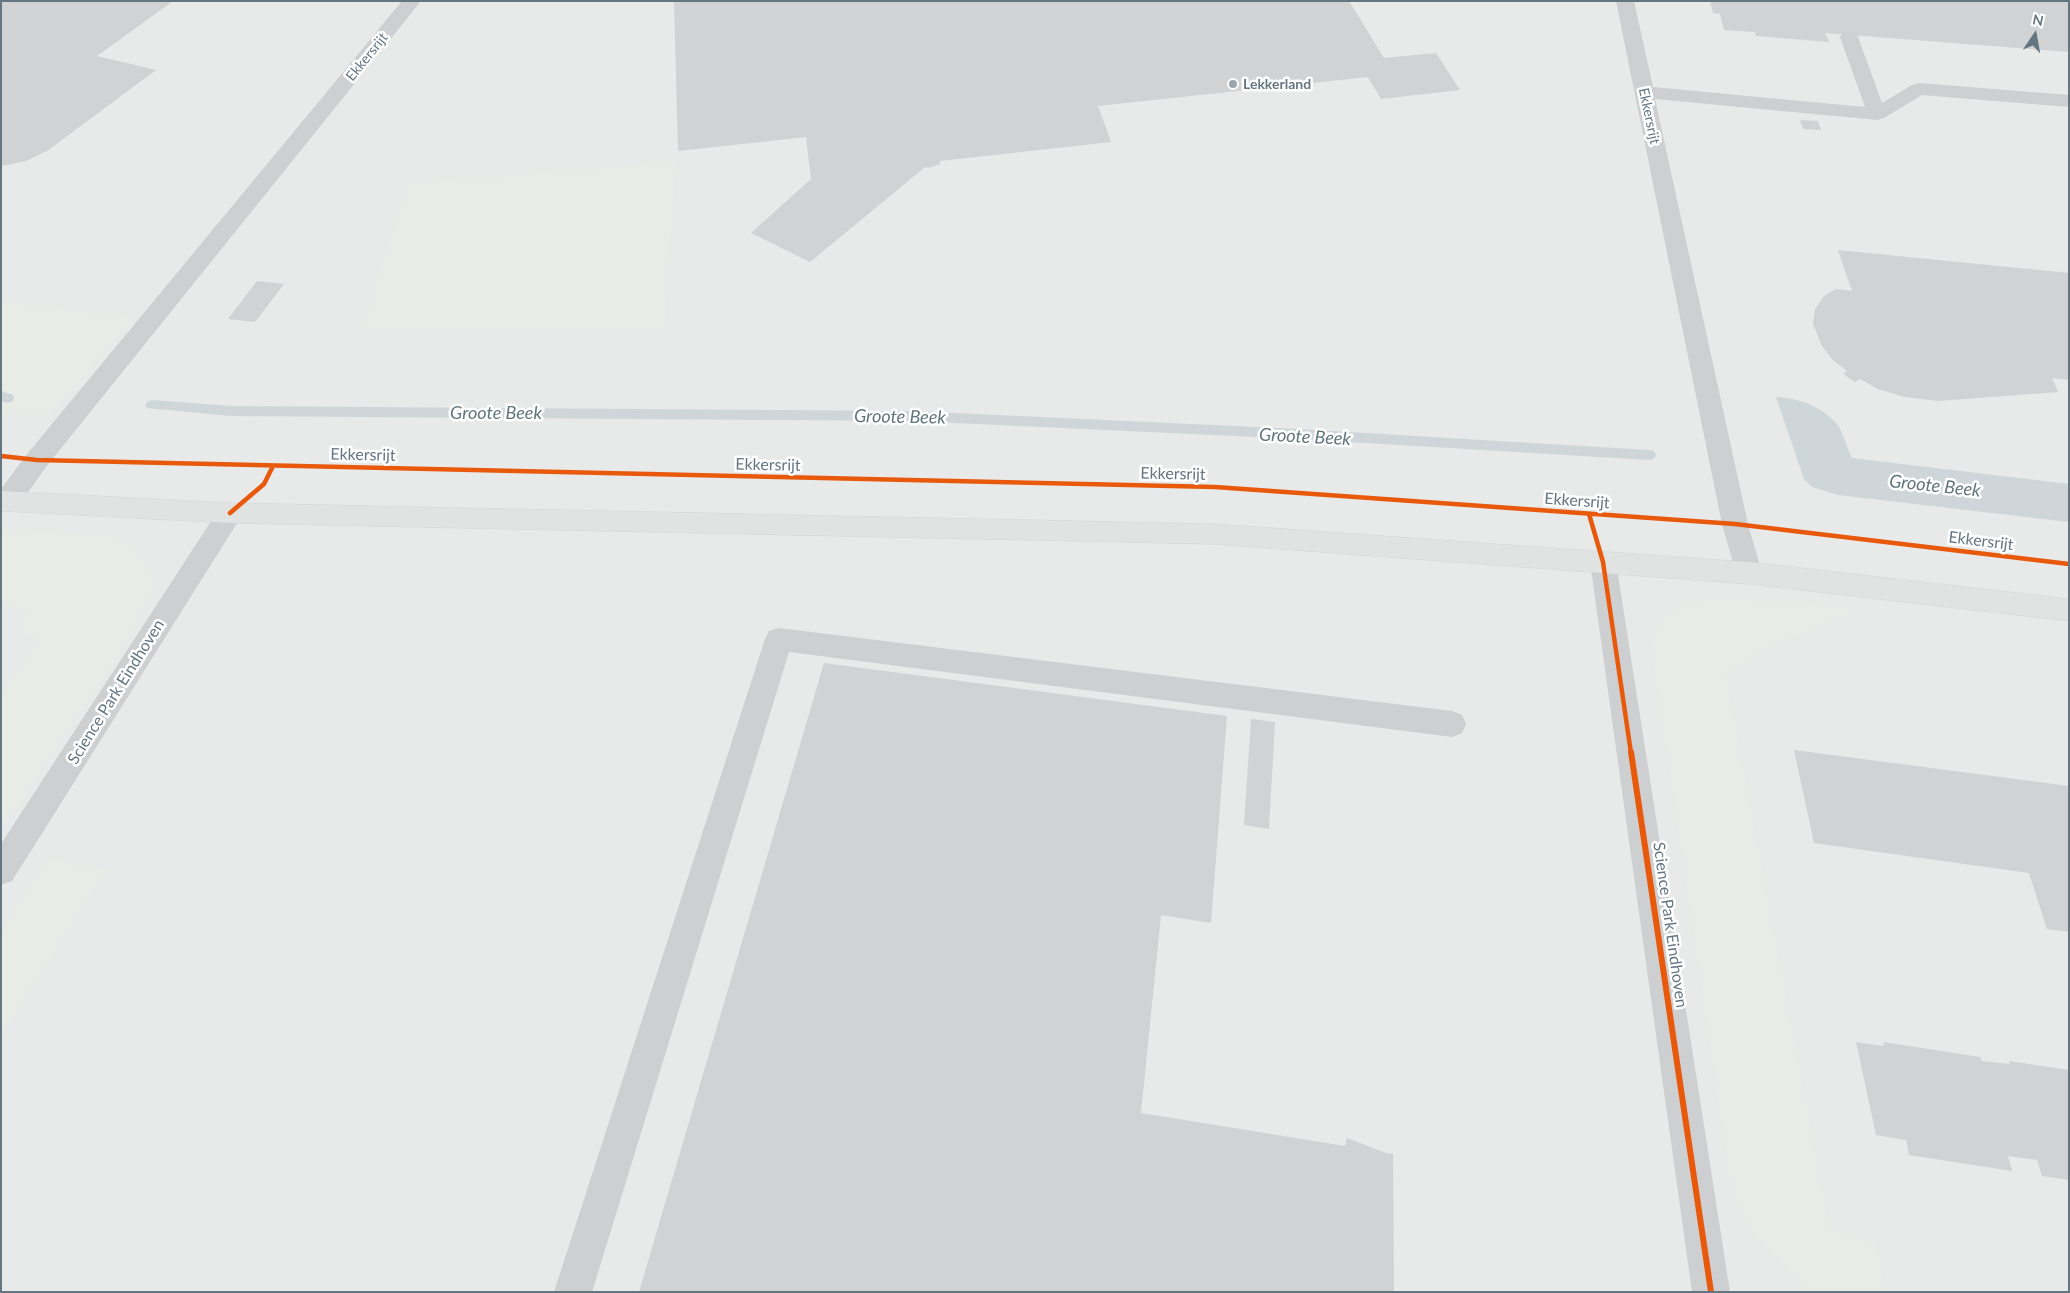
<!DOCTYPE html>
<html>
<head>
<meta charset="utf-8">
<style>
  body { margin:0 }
  #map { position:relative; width:2070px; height:1293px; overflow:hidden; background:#f9f9f9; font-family:Lato,sans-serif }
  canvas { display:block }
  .frame { position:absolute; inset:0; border:2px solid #657683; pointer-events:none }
  .north { position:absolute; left:2010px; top:10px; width:50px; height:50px; -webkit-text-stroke:4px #fff; paint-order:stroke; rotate:12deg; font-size:14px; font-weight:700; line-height:20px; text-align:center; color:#657683 }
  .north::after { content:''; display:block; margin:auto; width:18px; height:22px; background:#657683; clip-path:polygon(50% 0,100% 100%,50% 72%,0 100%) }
</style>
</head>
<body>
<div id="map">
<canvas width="2070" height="1293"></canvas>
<div class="frame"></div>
<div class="north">N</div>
</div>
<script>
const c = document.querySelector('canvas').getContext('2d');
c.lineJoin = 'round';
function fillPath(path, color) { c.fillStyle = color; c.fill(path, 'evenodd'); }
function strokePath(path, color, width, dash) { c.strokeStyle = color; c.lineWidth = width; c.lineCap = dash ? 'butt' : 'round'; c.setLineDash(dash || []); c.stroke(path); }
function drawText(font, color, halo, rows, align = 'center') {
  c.font = font + ' Lato,sans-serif'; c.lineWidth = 5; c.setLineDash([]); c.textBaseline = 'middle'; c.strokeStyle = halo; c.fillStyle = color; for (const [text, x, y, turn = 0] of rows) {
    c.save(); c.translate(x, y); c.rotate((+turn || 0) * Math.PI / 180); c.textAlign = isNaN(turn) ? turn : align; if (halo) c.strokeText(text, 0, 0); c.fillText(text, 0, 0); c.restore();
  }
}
fillPath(new Path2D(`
  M1,1H2069V1292H1Z`), '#e8e9e9');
fillPath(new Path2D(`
  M676,163L665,328H363L407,185Z
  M1,302H3L132,319L70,393L49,414L1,411Z
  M1,532L106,536L139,552L155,585L121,652L1,830V694L42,638L17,631L27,609L1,605Z
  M1723,599L1856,609L1766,648L1726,674L1830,1231L1877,1244L1885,1292H1809L1786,1265L1750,1233L1729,1174L1651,649L1662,619L1685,604Z
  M48,860L105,870L1,1036V932Z`), '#e8ebe6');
fillPath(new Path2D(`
  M1776,397C1798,398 1821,406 1836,423C1843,431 1847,448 1852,458L2069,484V522L1838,495L1812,487L1804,479Z`), '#ced6d9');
fillPath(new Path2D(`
  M1,391L13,395L14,398L13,401L8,403L1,401Z
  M152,400L231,406L912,411L1299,429L1649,450L1654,451L1656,455L1654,459L1649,460L1299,439L912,421L231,416L147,408L145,405L147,402Z`), '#ced6d9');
fillPath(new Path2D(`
  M1,1H173L97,56L156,70L47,151L26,161L1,166Z
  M674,1H1349L1384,58L1436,53L1460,90L1381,99L1368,77L1098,106L1111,142L940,161V164L929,168L925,167L810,262L751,233L811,179L806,137L678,151Z
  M1710,1H2069V52L1825,33L1829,42L1756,36L1755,32L1724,30L1720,14L1713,13Z
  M1800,120L1818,121L1821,130L1803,129Z
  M1838,250L2069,273V380L2052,378L2058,392L1938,401L1905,397L1878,389L1860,379L1855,382L1843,374L1847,371L1832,359L1822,346L1813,324L1815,309L1824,296L1836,289L1852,291Z
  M257,281L284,284L255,322L228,319Z
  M824,663L1227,716L1211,923L1161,915L1141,1113L1345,1146L1347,1138L1386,1153L1393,1154L1394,1292H639Z
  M1251,719L1275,722L1269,829L1244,825Z
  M1794,750L2069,786V932L2047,929L2029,873L1814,843Z
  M1856,1042L1884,1046L1883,1042L1980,1057L1982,1061L2010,1064L2009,1061L2069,1070V1180L2042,1176L2037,1160L2008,1156L2012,1171L1909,1155L1906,1140L1876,1135Z`), '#d0d2d3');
const major = new Path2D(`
  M1,491L230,503L1214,524L1749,562L2069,599V621L1749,584L1214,544L230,523L1,511Z`);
strokePath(major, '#d5d6d7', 1);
fillPath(new Path2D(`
  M402,1H421L46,467C37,479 17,514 1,509V489L28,453Z
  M1616,1H1634L1653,87L1865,107L1840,37L1843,33L1849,32L1855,33L1858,37L1882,103L1912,85L1919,83L2069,95V107L1922,95L1884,118L1877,120L1655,99L1748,524L1762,573L1758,581L1749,584L1740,581L1736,573L1722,524Z
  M230,503L239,506L243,513L239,520L12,881L1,885V844L221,506Z
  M1603,552L1612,555L1616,562L1730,1292H1692L1590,562L1594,555Z
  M779,628L1452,711L1462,715L1466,724L1462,733L1452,737L789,652L592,1292H554L765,639L769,631Z`), '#cecfd0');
fillPath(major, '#e1e2e2');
strokePath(new Path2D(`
  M1,456L37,460L1215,487L1735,524L2069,564
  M230,513L264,484L273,466
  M1589,514L1603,562L1631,753`), '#e8590c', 4.5);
strokePath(new Path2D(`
  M1631,752L1711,1292`), '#e8590c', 6);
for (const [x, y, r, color] of [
  [1233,84,5,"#99a4ac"]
]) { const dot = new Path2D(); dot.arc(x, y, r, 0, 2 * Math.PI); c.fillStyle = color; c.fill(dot); strokePath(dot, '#fff', 2); }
drawText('14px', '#657683', '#fff', [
  ["Ekkersrijt",367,57,-51],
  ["Ekkersrijt",1649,116,78]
]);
drawText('bold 14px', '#657683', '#fff', [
  ["Lekkerland",1243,84]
], 'left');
drawText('16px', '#657683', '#fff', [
  ["Ekkersrijt",363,455,1],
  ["Ekkersrijt",768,465,1],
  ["Ekkersrijt",1173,474,1],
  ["Ekkersrijt",1577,501,4],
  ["Ekkersrijt",1981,541,7],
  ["Science Park Eindhoven",116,692,-58],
  ["Science Park Eindhoven",1670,925,82]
]);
drawText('italic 18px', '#60757c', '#fff', [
  ["Groote Beek",496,413],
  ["Groote Beek",900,417,1],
  ["Groote Beek",1305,437,3],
  ["Groote Beek",1935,486,6]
]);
</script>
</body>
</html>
